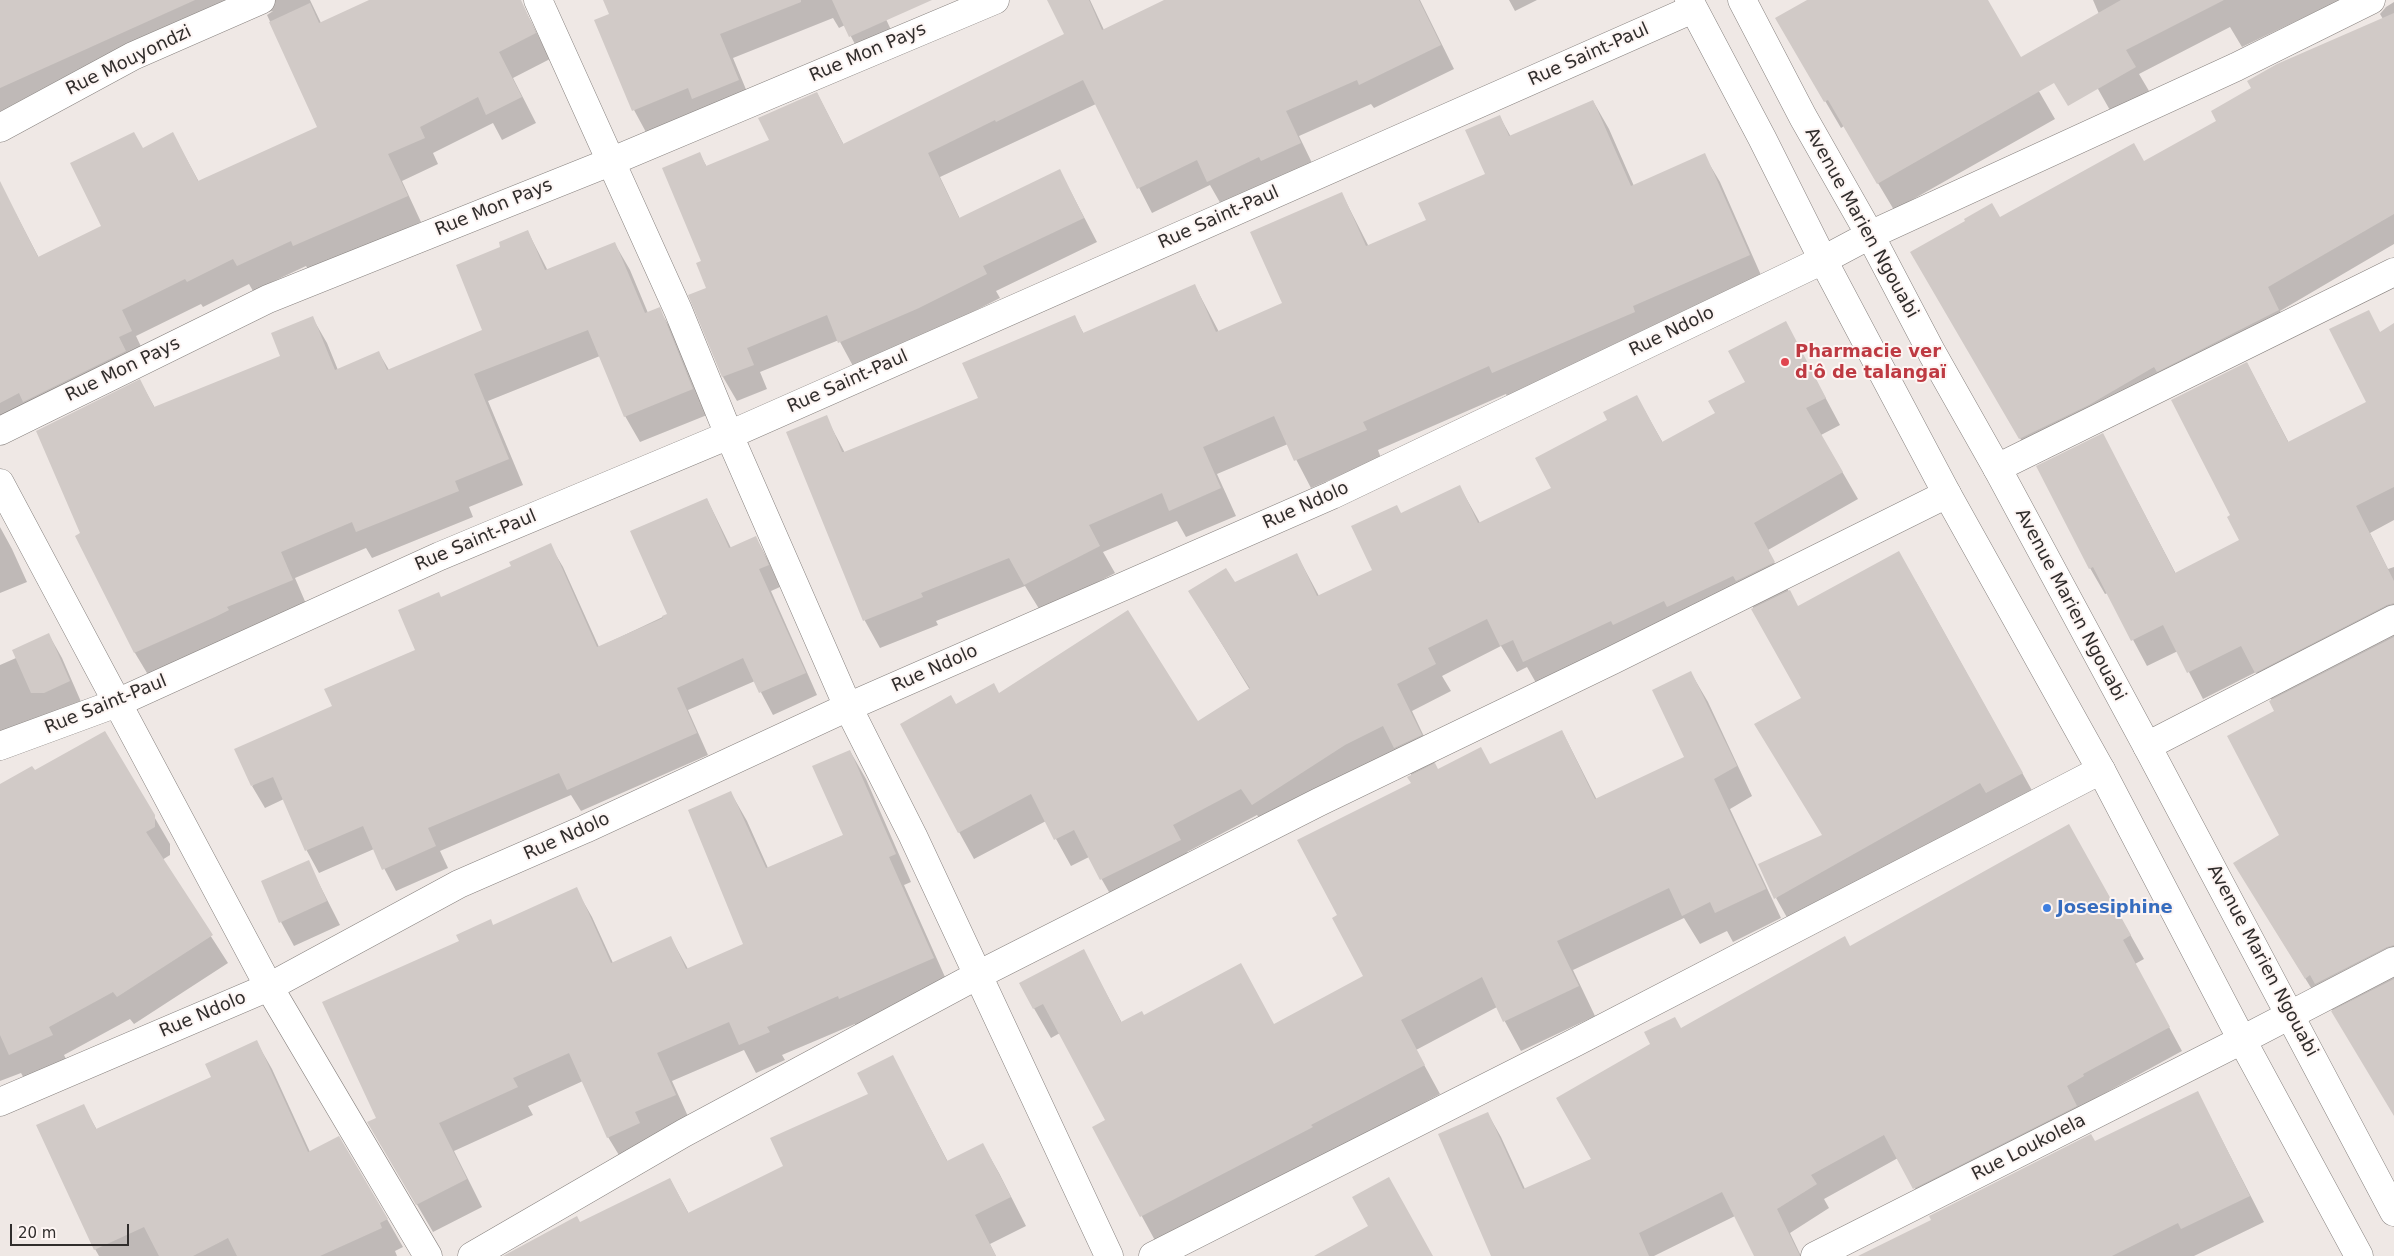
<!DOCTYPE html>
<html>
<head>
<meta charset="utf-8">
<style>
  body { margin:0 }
  #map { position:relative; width:2394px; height:1256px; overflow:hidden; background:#efe8e5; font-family:"DejaVu Sans",sans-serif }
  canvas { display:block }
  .scale { position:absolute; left:10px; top:1224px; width:119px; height:22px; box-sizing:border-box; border:2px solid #302d2c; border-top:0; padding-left:6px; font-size:15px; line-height:18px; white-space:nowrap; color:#302d2c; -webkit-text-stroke:4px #fdf5f3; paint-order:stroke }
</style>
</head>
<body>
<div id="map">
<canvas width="2394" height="1256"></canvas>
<div class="scale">20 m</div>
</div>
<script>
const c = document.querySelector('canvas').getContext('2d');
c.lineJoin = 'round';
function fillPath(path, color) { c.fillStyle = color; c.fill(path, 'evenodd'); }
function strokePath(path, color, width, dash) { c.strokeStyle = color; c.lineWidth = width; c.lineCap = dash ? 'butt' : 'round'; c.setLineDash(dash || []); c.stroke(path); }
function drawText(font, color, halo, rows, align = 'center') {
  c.font = font + ' "DejaVu Sans",sans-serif'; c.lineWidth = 4; c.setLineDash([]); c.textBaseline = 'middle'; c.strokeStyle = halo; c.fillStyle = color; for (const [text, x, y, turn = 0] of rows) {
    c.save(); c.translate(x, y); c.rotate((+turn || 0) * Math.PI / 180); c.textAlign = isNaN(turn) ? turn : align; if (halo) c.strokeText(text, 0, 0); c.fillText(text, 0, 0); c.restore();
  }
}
fillPath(new Path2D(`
  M0,0H250L0,120Z
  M261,0H310L321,23L372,0H520L550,59L513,78L536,123L502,140L493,123L433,153L438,164L402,181L421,222L309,271L306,266L253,291L249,284L203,307L201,304L136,336L146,357L133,363L140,377L39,427L34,419L0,431V222L16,214L39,258L103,226L143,149L173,134L199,182L319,127L267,15L273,11L268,12Z
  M605,0H877L892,32L857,48L845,25L839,28L833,18L733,58L752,104L647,134L634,110L611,14Z
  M1048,0H1090L1104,30L1167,0H1420L1454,69L1374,108L1371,104L1299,136L1314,167L1222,206L1210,185L1152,213L1096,104L940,177L960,219L1060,171L1097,242L996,291L1000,298L933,332L853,366L839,340L760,372L767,389L737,401L723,377L690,296L708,289L702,261L699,153L707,167L771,141L817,93L844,145L1066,34Z
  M1509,0H1537L1515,11Z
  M1811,0H1986L2055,119L1894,210L1844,126L1841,128L1777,19Z
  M2093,0H2340L2242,47L2230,27L2139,74L2149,91L2111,112L2098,89L2099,14Z
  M2394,2V244L2280,311L2292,334L2034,462L1912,253L2144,163L2218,121L2383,19L2380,14L2386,7Z
  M1593,101L1609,129L1634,186L1704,155L1720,182L1764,282L1509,400L1506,394L1378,450L1381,458L1311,488L1288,444L1217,474L1236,516L1186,537L1177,521L1103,552L1115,573L1041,612L1025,586L936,621L938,625L880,648L865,621L787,433L826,417L845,453L979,399L1074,316L1084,334L1195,286L1219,332L1283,304L1342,194L1369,247L1428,221L1486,175L1500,117L1511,137Z
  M528,232L548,271L615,244L630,270L648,313L659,309L674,334L707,415L640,442L625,416L600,356L488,401L523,485L469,507L473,517L372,558L366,548L295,578L307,606L150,678L135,653L82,533L140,381L155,408L282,356L312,317L327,343L338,370L379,353L389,370L484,330L502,248Z
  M2368,311L2380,333L2394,325V520L2370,533L2388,569L2394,567V1115L2332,1010L2326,1001L2321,1004L2250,889L2281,835L2276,712L2272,701L2256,672L2203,699L2178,651L2147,666L2108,593L2105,594L2090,568L2103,435L2176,574L2241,541L2232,516L2247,363L2289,443L2368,403Z
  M1785,322L1840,425L1821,435L1858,499L1768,550L1788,590L1798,607L1916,582L2039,803L1793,928L1776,898L1823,836L1803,699L1750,602L1539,688L1527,667L1517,672L1501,646L1442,676L1451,691L1412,711L1436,762L1434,763L1438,771L1490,765L1562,731L1597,800L1685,758L1691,673L1708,702L1752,796L1730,809L1781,918L1733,942L1727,931L1700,944L1684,918L1573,970L1595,1016L1521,1051L1497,1007L1416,1050L1440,1094L1158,1246L1094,1128L1107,1121L1060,1033L1051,1038L1020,984L1083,950L1122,1023L1144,1016L1274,1025L1365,977L1339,915L1412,784V776L1398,753L1268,831L1257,815L1187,852L1195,868L1117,906L1089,857L1071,866L1046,821L974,859L959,832L955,706L999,694L1198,723L1250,690L1190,592L1235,584L1297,555L1319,596L1374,571L1401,514L1460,487L1480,523L1553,488L1609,420L1637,397L1663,443L1717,413L1746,382Z
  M707,499L731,548L756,538L768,560L780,587L771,591L817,695L773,715L755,681L688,710L708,755L581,811L571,795L440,851L448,868L396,891L374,849L319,873L307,851L284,799L265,808L252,786L334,707L417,650L441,599L512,567L550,545L563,567L599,647L669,614Z
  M0,527L12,549L27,582L0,593Z
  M49,635L62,658L82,704L0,735V665L16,658Z
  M105,732L170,844V855L162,860L228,963L134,1024L130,1019L64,1055L68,1063L26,1082L21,1073L0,1081V786L35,772Z
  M850,751L866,779L911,882L904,885L949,986L856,1027L855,1024L782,1055L785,1060L756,1073L744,1050L672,1081L691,1123L625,1165L608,1137L583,1081L528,1106L533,1115L454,1151L482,1207L433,1232L385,1150L377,1118L493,926L576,889L592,917L613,963L671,938L688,969L744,945L731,793L747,821L768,868L844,835Z
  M2082,849L2144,959L2135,964L2182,1051L2096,1098L2097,1100L1928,1212L1898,1158L1824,1199L1829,1208L1790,1233L1801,1256H1755L1735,1216L1654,1256H1493L1488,1114L1501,1137L1525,1189L1592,1159L1681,1029L1850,947Z
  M308,862L340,925L294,946L281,922L262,881Z
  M256,1041L272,1069L310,1152L387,1219L403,1247L395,1251L397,1256H99L95,1249L83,1105L97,1130L213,1077Z
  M893,1057L948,1162L983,1145L999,1173L1026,1226L990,1244L996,1256H507L580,1224L670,1179L689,1214L785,1166L869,1094Z
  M2198,1093L2264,1222L2194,1256H1861Z`), '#0003');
fillPath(new Path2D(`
  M0,0H195L0,88Z
  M369,0H521L536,33L499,52L522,97L486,115L478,97L420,127L425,138L388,154L408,196L293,246L291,241L237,266L233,259L187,282L185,279L122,310L132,331L119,337L126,351L23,402L19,393L0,403V181L38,257L101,226L70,163L134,132L143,148L173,132L198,181L317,127L269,22L310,3L319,23Z
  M603,0H801V2L720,34L739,80L692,99L688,88L632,111L594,20L609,14Z
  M832,0H932L849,37Z
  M1047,0H1089L1102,30L1164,0H1419L1441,45L1359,85L1357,80L1286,111L1301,143L1261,161L1259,157L1207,182L1197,160L1137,189L1083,80L996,122L995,120L928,153L959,218L1060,169L1084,218L983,266L987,274L919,308L838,343L827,315L747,348L754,365L722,377L688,295L706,288L696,263L701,261L662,168L700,152L706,166L769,140L758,118L817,92L843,144L1064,34Z
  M1807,0H1988L2021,57L2121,0H2224L2126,50L2136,67L2068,106L2054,83L1877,184L1828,100L1824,102L1775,18Z
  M2394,13V214L2268,287L2279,310L2157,372L2154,367L2089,405L2019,439L1910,252L1965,221L1964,219L1992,203L2000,217L2134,143L2144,161L2216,121L2211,111L2251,88L2247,81L2277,64Z
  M1593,100L1631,186L1705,153L1750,255L1633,306L1635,312L1492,373L1489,366L1363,422L1367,430L1294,461L1274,416L1203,447L1221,488L1169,511L1162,493L1089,525L1100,546L1024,585L1009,558L921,593L923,597L863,621L786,432L827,415L842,452H844L978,398L962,363L1075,315L1083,333L1195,284L1216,332L1282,303L1250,232L1342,192L1366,246L1426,220L1418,203L1485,174L1465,130L1500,115L1509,136Z
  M528,230L545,270L615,242L645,313L660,307L693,389L624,417L588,330L474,374L509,459L455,481L459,491L356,532L352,522L281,552L293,580L227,607L229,610L215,617L134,653L75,536L80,533L36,431L140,379L154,407L280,356L271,333L313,316L335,370L379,351L387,370L482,330L456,265L500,247L499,242Z
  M2369,310L2380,332L2394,323V487L2356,506L2394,581V603L2387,605L2255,673L2241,646L2187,673L2163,625L2131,641L2093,567L2089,569L2036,466L2103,433L2175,573L2239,540L2227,517L2230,515L2171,400L2247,362L2288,442L2366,402L2329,329Z
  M1786,321L1826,398L1806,408L1843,472L1754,523L1775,562L1736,581L1733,576L1667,607L1664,601L1613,625L1611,621L1523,662L1513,640L1500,646L1487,619L1428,648L1436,664L1397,684L1422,735L1394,748L1383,726L1345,745L1252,805L1241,789L1173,825L1181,840L1100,880L1074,830L1054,840L1031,794L958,833L900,724L951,695L956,704L994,683L999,693L1128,610L1198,721L1250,688L1188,591L1226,568L1235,582L1297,553L1317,596L1372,570L1351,526L1397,505L1401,513L1460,485L1478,523L1551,488L1535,458L1607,420L1603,412L1637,395L1662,442L1715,413L1708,401L1745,382L1728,351Z
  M707,498L729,548L756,536L769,565L759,569L806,673L759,693L743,658L677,688L697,733L567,790L559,773L428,828L436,846L382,870L363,826L305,851L273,777L251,786L234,749L332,706L324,689L415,650L398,610L439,592L441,597L511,566L509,562L551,543L597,647L663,618L662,616L667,614L630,531Z
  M1899,551L2023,773L1986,793L1980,783L1774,899L1758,864L1822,835L1754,724L1801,698L1751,609L1790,590L1798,606Z
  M49,633L70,681L44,693H31L12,650Z
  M2394,637V945L2387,947L2315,984L2310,975L2305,979L2233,863L2279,835L2227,736L2274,711L2269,701Z
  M1691,671L1737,766L1714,779L1766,889L1715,913L1710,902L1682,916L1669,888L1557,941L1579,986L1503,1022L1482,977L1401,1020L1425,1065L1311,1125L1313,1127L1140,1217L1092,1127L1105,1120L1043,1004L1033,1009L1019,983L1084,949L1121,1022L1142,1011L1144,1015L1241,963L1274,1024L1363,976L1332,918L1337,915L1297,840L1411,783L1407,777L1435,763L1438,769L1481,747L1490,764L1562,730L1595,799L1684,757L1652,690Z
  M105,731L155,815V827L146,832L213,935L117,997L113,992L49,1027L53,1035L9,1055L0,1035V784L32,766L35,770Z
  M850,750L896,854L889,857L934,958L839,999L838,996L767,1027L770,1032L739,1045L729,1022L657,1053L676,1095L635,1112L640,1123L607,1138L569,1053L513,1078L518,1087L439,1123L467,1179L416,1205L367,1122L376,1118L322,1002L459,941L456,935L491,919L493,925L577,887L611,963L671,936L686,969L743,944L688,810L731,791L766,868L843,835L812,766Z
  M2069,824L2131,935L2123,940L2170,1027L2083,1074L2084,1076L2067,1086L2077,1106L1913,1189L1884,1135L1811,1175L1817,1184L1777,1209L1800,1256H1754L1722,1192L1639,1233L1649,1256H1491L1438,1134L1488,1112L1523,1189L1591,1159L1556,1098L1650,1044L1644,1032L1675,1017L1681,1028L1845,936L1850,946Z
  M309,860L327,901L279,923L261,881Z
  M2394,979V1116L2331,1011Z
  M257,1040L308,1152L339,1136L388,1219L380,1223L382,1228L320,1256H237L228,1238L193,1256H159L144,1227L94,1250L36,1125L84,1104L96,1129L211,1077L205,1064Z
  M893,1055L947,1161L983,1143L1011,1197L975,1215L996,1256H503L577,1216L580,1222L670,1178L688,1213L783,1166L770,1138L868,1094L857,1073Z
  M2198,1091L2250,1196L2181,1229L2178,1223L2112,1256H1858L1931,1220L1929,1216L2091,1134L2095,1141Z
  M1389,1177L1433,1256H1314L1368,1226L1352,1197Z`), '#d1cac7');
const minor = new Path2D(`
  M538,0L678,310L729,435L848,707L913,836L1109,1256
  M0,128L133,56L261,0
  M1870,235L2236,67L2371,0
  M0,431L268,299L610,162L995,0
  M1997,468L2394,272
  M0,483L269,987L428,1256
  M0,746L117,703L440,556L729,435L1693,9
  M2147,746L2394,619
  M472,1256L684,1133L978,975L1319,802L1613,660L1947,494
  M1153,1256L1576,1042L2101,770
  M1815,1256L2242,1040L2394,961`);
const major = new Path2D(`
  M1689,0L1762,138L1823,260L1947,494L2101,770L2242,1040L2359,1256
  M1742,0L1803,117L1870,235L1932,353L1997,468L2147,746L2394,1212
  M0,1102L269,987L459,884L585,829L848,707L1332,495L1823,260L1870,235`);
strokePath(minor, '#86807e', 29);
strokePath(major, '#86807e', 29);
strokePath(minor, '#fff', 28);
strokePath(major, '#fff', 28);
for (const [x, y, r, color] of [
  [1785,362,5,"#e0444e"],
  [2047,908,5,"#3f7fe0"]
]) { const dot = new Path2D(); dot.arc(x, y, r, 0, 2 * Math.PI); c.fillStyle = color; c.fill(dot); strokePath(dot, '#fdf5f3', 2); }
drawText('18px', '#302d2c', '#fdf5f3', [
  ["Rue Mon Pays",868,53,-23],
  ["Rue Saint-Paul",1589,55,-24],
  ["Rue Mouyondzi",129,61,-26],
  ["Rue Mon Pays",494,208,-22],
  ["Rue Saint-Paul",1219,218,-24],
  ["Avenue Marien Ngouabi",1861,223,61],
  ["Rue Ndolo",1672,332,-26],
  ["Rue Mon Pays",123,370,-26],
  ["Rue Saint-Paul",848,382,-24],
  ["Rue Ndolo",1306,506,-24],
  ["Rue Saint-Paul",476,541,-23],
  ["Avenue Marien Ngouabi",2070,605,62],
  ["Rue Ndolo",935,669,-24],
  ["Rue Saint-Paul",106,705,-22],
  ["Rue Ndolo",567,837,-24],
  ["Avenue Marien Ngouabi",2262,961,62],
  ["Rue Ndolo",203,1015,-23],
  ["Rue Loukolela",2029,1148,-27]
]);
drawText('bold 18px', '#be3a42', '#fdf5f3', [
  ["Pharmacie ver",1795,352],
  ["d'ô de talangaï",1795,373]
], 'left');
drawText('bold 18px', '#366cbe', '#fdf5f3', [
  ["Josesiphine",2057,908]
], 'left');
</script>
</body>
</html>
